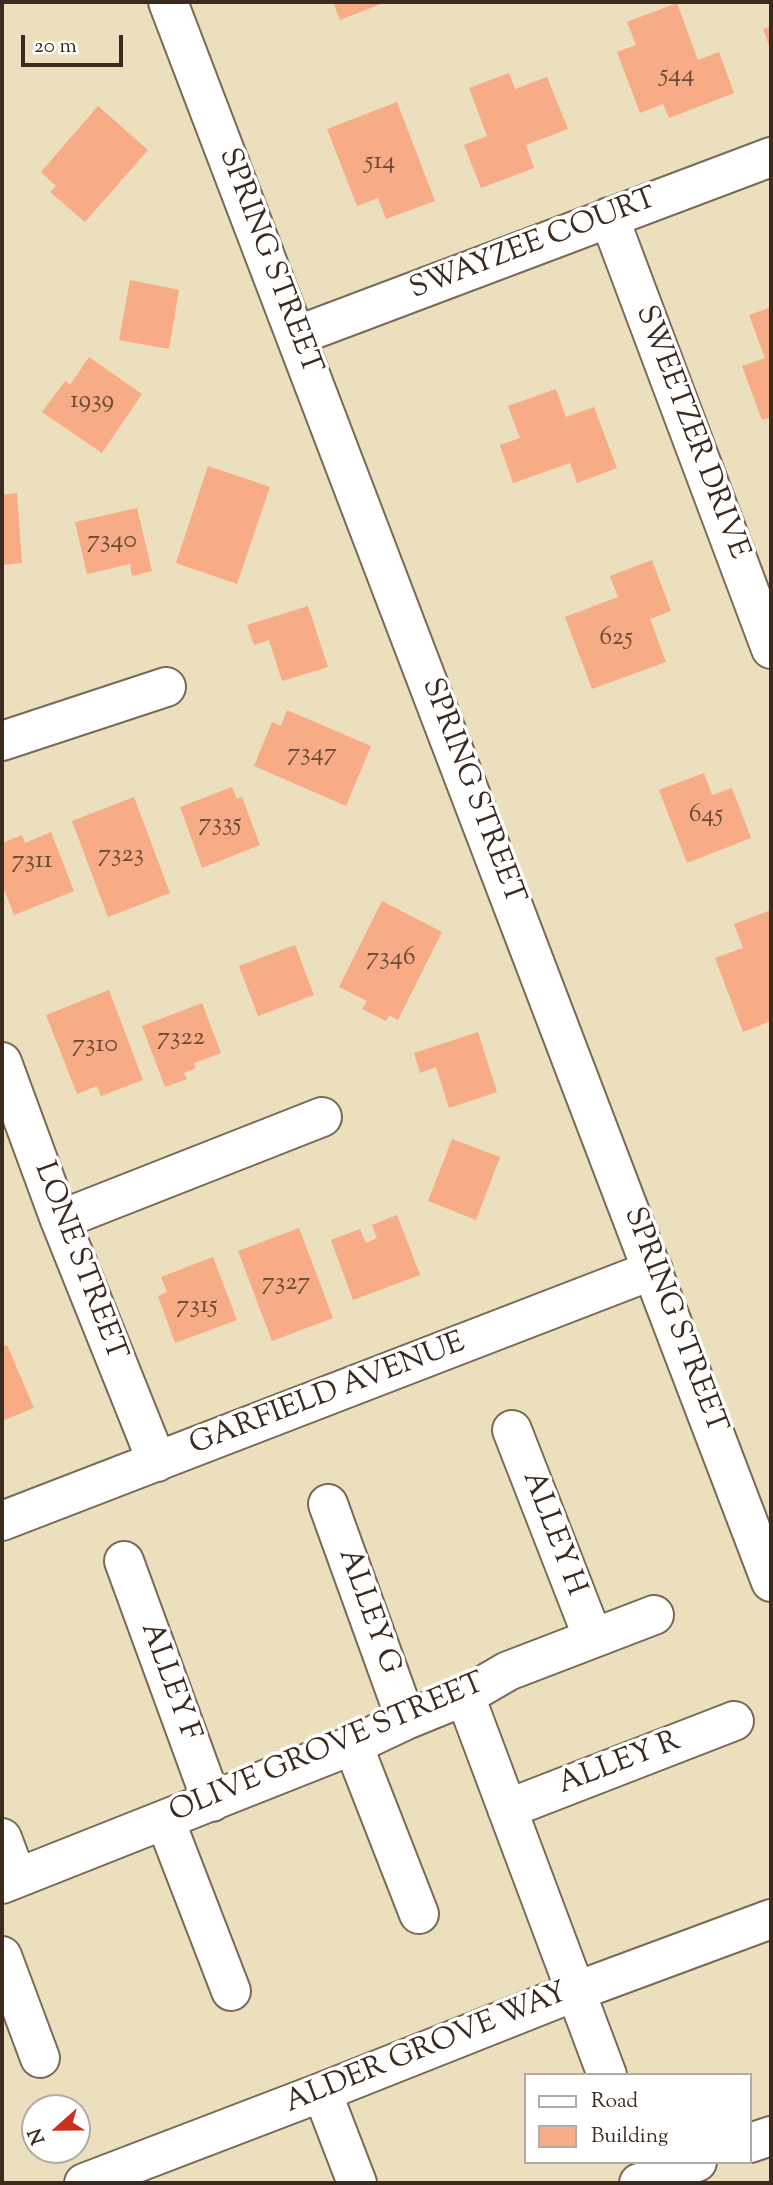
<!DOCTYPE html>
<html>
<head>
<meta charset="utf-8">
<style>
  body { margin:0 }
  #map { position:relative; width:773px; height:2185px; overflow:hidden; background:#ecdfbd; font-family:"Sorts Mill Goudy",serif }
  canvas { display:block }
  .frame { position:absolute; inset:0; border:4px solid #3b2a1e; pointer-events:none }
  .legend { position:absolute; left:524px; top:2073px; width:228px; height:91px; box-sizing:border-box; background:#fff; border:2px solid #b1aaa5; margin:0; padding:9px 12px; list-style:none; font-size:21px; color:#3b2a1e }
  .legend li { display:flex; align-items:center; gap:14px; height:35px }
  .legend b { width:35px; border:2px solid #b1aaa5 }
  .north { position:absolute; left:21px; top:2094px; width:70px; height:70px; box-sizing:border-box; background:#fff; border:2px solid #b1aaa5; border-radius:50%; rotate:249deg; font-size:19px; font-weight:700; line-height:28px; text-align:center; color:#3b2a1e }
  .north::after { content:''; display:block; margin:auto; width:24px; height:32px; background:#c8321e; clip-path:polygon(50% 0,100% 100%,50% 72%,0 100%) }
  .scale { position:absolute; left:21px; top:35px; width:102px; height:32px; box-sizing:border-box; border:4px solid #3b2a1e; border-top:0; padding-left:9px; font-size:21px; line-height:24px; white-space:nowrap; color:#3b2a1e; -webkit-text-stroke:5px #fff; paint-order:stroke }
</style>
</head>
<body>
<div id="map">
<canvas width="773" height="2185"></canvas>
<div class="frame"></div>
<ul class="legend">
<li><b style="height:9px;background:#fff"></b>Road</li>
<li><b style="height:19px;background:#f7ab86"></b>Building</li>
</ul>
<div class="north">N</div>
<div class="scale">20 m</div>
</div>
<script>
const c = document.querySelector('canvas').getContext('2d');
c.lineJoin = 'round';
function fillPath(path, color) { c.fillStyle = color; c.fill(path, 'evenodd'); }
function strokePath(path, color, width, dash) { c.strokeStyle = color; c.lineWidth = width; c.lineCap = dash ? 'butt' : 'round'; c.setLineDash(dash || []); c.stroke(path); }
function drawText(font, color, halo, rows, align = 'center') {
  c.font = font + ' "Sorts Mill Goudy",serif'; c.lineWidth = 7; c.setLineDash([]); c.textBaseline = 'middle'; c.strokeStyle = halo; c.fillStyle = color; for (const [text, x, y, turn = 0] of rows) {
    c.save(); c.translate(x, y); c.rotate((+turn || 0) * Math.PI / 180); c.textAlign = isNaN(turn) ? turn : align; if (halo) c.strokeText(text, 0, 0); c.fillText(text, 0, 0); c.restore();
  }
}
fillPath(new Path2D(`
  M333,2H386L340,20Z
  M677,3L698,60L719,52L734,93L669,118L663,104L640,113L617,52L636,45L627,22Z
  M771,26V51L763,29Z
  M509,73L515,89L547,77L568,129L526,145L534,168L481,188L464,145L487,136L469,88Z
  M397,102L435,201L386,219L378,198L357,206L327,129Z
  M98,106L148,150L85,222L50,192L56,186L41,172Z
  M130,280L179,290L169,349L119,340Z
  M771,307V417L762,420L742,366L765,358L749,315Z
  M89,357L142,394L102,453L42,412L65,381L70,385Z
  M556,389L566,417L594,407L617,468L577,483L570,463L513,483L500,445L520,438L508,406Z
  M208,466L270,487L237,584L176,563Z
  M17,493L22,563L2,565V495Z
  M137,508L152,571L132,576L130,564L87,574L75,522Z
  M652,560L671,611L650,619L666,662L592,689L565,617L618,597L610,576Z
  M308,606L328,667L282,681L269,640L254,645L247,625Z
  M287,710L371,746L346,806L254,766L272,722L281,726Z
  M704,773L712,795L732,788L751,838L687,863L659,790Z
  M232,787L237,799L242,797L260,845L202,868L180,807Z
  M134,797L170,893L108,917L72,821Z
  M51,832L74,891L14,915L2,884V843L22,835L25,843Z
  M382,901L442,932L398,1020L389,1015L386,1021L362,1009L367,1001L339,987Z
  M771,910V1021L743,1032L715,958L743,948L734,924Z
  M295,945L314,995L258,1016L239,966Z
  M109,990L143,1080L101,1096L97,1086L77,1094L46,1015Z
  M202,1003L221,1053L194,1063L196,1068L184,1073L187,1079L165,1087L142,1026Z
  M478,1032L497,1092L449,1108L436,1067L420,1073L414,1053Z
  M452,1139L500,1157L476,1220L428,1201Z
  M397,1215L420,1275L353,1300L331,1240L360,1229L366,1243L377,1238L372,1225Z
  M299,1228L333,1318L272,1341L238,1251Z
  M213,1257L237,1320L175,1343L158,1296L167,1292L161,1277Z
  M7,1345L34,1408L2,1421V1347Z`), '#f7ab86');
const minor = new Path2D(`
  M168,2L771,1582
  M609,217L771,649
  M296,336L771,157
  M2,741L166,687
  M2,1062L60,1220L157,1462
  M60,1220L322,1117
  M512,1430L593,1638
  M328,1504L406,1720
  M2,1521L653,1270
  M124,1561L212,1802
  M465,1696L607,2075
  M353,1745L419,1914
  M507,1809L734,1721
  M165,1820L231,1991
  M2,1838L17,1878
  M2,1884L353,1745L406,1720L465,1696L508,1671L654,1615
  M2,1956L40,2058
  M322,2092L357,2183
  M750,2143L771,2136
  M84,2183L322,2092L574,1992L771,1919
  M639,2183L697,2162`);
strokePath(minor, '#796956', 42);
strokePath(minor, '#fff', 38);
drawText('26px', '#6a4a38', null, [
  ["544",677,77],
  ["514",380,164],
  ["1939",92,403],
  ["7340",112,543],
  ["625",616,640],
  ["7347",312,756],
  ["645",706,817],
  ["7335",220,826],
  ["7323",121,857],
  ["7311",32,863],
  ["7346",391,960],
  ["7322",181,1040],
  ["7310",95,1047],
  ["7327",286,1285],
  ["7315",197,1308]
]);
drawText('30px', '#3b2a1e', '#fff', [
  ["SWAYZEE COURT",534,246,-21],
  ["SPRING STREET",268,262,69],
  ["SWEETZER DRIVE",690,433,69],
  ["SPRING STREET",471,792,69],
  ["LONE STREET",78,1262,69],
  ["SPRING STREET",673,1321,69],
  ["GARFIELD AVENUE",328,1396,-21],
  ["ALLEY H",552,1534,69],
  ["ALLEY G",367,1612,70],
  ["ALLEY F",168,1682,70],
  ["OLIVE GROVE STREET",328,1750,-23],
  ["ALLEY R",620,1765,-21],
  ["ALDER GROVE WAY",427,2050,-22]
]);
</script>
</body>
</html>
